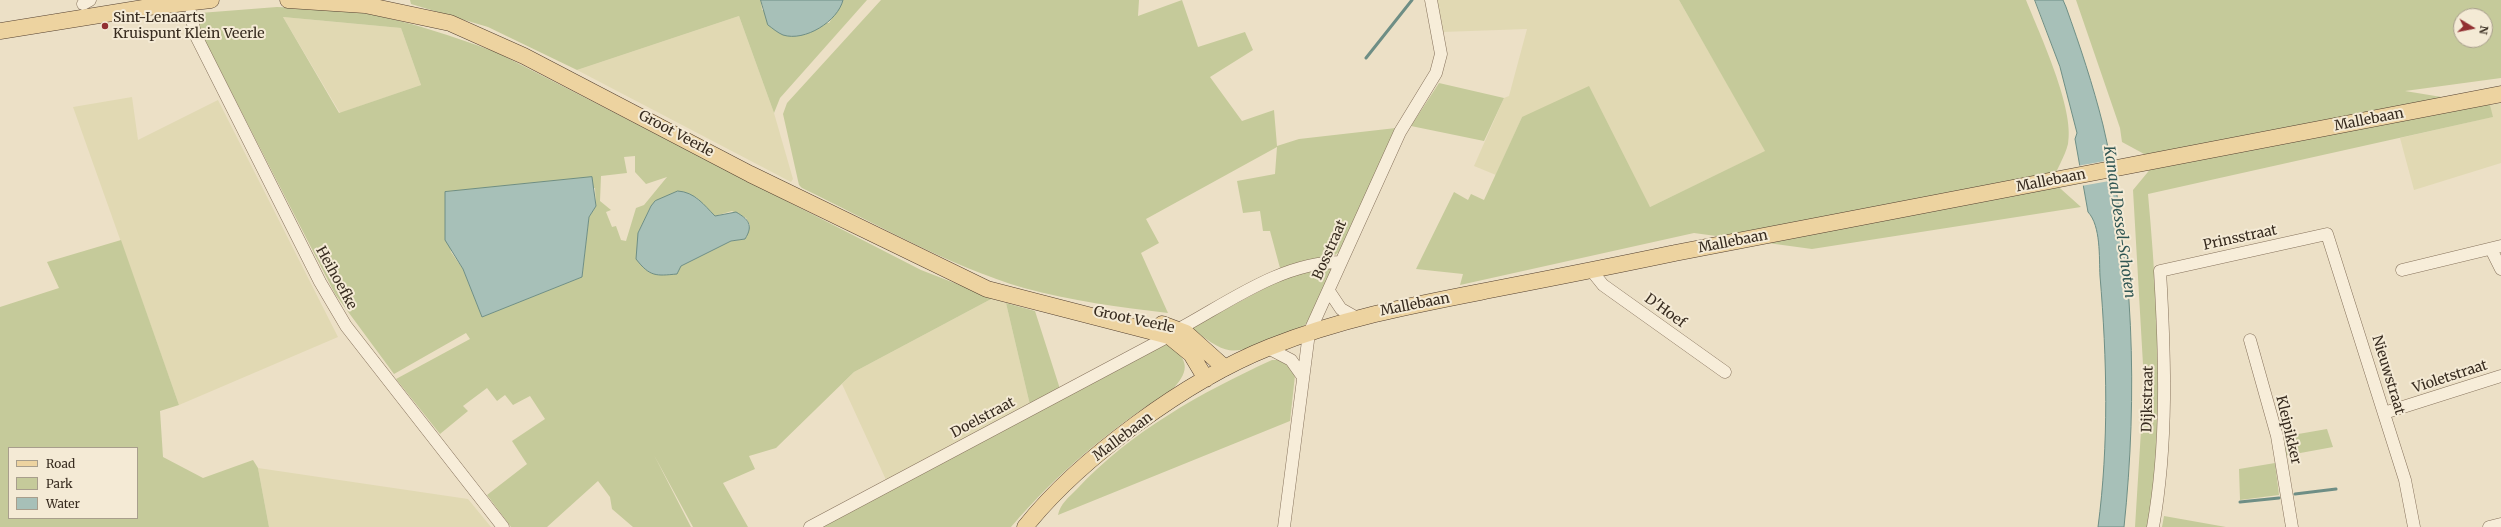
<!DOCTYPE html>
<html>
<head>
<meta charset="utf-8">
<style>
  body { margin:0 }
  #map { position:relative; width:2501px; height:527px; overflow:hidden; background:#ece0c6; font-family:Merriweather,serif }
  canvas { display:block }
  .legend { position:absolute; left:8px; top:447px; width:130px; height:72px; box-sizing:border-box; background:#f4ead5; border:1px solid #a89e8c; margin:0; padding:5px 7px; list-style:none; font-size:12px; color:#372b1f }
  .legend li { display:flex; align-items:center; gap:8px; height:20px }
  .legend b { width:20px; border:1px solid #a89e8c }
  .north { position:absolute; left:2453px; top:8px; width:40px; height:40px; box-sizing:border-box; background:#f4ead5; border:1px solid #a89e8c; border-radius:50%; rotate:100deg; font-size:11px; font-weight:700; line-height:16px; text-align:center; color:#372b1f }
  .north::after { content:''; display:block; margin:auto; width:14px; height:18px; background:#923032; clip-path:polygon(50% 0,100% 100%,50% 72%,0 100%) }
</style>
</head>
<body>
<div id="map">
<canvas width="2501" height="527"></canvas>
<ul class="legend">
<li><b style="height:5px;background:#edd3a0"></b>Road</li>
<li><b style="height:11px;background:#c5ca9a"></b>Park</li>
<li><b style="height:11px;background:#a7c0b8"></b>Water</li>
</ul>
<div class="north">N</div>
</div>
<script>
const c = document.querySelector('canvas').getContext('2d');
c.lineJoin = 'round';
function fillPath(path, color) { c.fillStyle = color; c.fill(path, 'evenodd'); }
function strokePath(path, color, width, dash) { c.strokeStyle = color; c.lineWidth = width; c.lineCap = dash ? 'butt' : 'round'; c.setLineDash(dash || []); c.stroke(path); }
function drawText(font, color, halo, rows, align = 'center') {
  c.font = font + ' Merriweather,serif'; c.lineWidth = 4; c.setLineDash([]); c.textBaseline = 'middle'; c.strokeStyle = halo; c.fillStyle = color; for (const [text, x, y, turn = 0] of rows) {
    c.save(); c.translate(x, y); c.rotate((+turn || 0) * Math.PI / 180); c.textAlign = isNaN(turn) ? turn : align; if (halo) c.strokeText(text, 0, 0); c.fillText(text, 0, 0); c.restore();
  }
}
fillPath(new Path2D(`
  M1437,0H1679L1766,151L1650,207L1522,117L1496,175L1474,166L1504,98L1509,96L1527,29L1442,32Z
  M739,16L774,113L793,179L791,182L577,70Z
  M283,17L401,28L421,85L340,113Z
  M132,97L138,140L218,100L338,337L179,405L73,107Z
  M2501,103V163L2414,190L2400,138L2492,117L2490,105Z
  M993,298L1006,303L1030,405L887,482L842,384L854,372Z
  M258,468L468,499L491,527H269Z`), '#e1d9b3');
fillPath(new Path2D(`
  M410,0H761L762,10L829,23L843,0H867L780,98L774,113L739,16L577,70L488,27L411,4Z
  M881,0H1139L1138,16L1182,0L1198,47L1245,32L1253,50L1210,77L1242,121L1274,110L1277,146L1299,139L1396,128L1340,251L1335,255L1280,268L1270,231H1263L1260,211L1243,213L1237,181L1275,174L1277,147L1146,219L1159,243L1141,253L1168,313C1120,307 1071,301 1024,288C949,266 873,222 802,188L799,185L783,114L787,103Z
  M1679,0H2026C2040,35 2075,109 2068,144C2065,156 2057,169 2052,181L2081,207L1812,249L1694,233L1460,285L1463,274L1416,269L1454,192L1468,200L1471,194L1484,200L1522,117L1589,86L1650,207L1765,151Z
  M2076,0H2501V78L2405,91L2490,105L2493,117L2148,194C2155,272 2160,349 2157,427C2156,461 2155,494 2149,527H2135L2144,382L2133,190L2157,161L2122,142L2120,128ZM2461,16H2485V40H2461Z
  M277,7C298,8 320,8 341,10C395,16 446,34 496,52L921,270L993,298L854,372L776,448L749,456L755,469L723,483L748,527H693L654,455L691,527H633L612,509L610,497L598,481L547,527H511L487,495L527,464L512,441L545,419L530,396L513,405L505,395L497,401L487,388L463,406L468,411L440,434L396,379L470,339L466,333L394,374L335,294L200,31L198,22L200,13ZM283,17L401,28L421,85L339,113ZM635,156V172L646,184L667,177L644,205L636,208L626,241L621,240L616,226L612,227L606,212L611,210L600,201L601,176L627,173L624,157ZM595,188L596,206L589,217L582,277L482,317L463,269L451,252L445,212V192ZM696,197L715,216L732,211L746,218L750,225L745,239L731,241L681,266L638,233L651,206Z
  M1439,83L1504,98L1484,141L1411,126Z
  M121,240L179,405L160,411L163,457L203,478L253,460L258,468L269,527H0V307L59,288L47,262ZM9,448H137V518H9Z
  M1319,267L1333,268C1328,279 1314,316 1307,323C1300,330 1285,333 1276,337C1232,355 1231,358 1191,328L1286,277Z
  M1006,303L1035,311L1060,389L1030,405Z
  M1167,343C1188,359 1191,369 1173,389C1112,427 1057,473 1011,527H822Z
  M1272,360H1280L1293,367L1295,375L1290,421L1058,515C1060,504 1069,497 1077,489C1130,432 1202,392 1272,360Z
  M2327,429L2333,447L2284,456L2281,437Z
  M2275,463L2279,495L2240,500L2239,469Z
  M2164,516L2226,527H2162Z`), '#c5ca9a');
const water = new Path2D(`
  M761,0H843C838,21 805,42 783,35C778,33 772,28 768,25Z
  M2035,0H2063L2066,7C2080,46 2093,85 2103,125C2134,255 2138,395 2124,527H2098C2109,444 2107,359 2100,276C2099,257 2101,226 2088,212L2075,139L2077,133L2060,67Z
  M592,177L596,206L589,217L582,277L482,317L463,269L445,240V192Z
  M678,191C695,192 704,205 715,216L736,212C748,219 754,225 745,239L731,241L681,266L677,274C656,276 650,277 636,259L638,233L651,206L655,201Z`);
fillPath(water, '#a7c0b8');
strokePath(water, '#6e8e85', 1);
fillPath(new Path2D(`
  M2111,160L2115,180L2081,186L2077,166Z`), '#ece0c6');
strokePath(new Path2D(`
  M1366,58L1412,0
  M2295,494L2336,489
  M2240,502L2279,498`), '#6e8e85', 3);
const minor = new Path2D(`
  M83,4L90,0
  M191,14L195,34L320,282L346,326L503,527
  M2491,249L2501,269
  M1591,270L1603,285L1725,372
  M2402,270L2501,246
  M1329,291L1341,309L1355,317
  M1179,329C1229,302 1282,262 1341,262
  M2250,340L2277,436L2292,527
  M1268,348L1291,360L1303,377
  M2384,413L2501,376
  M810,527L1169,336
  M1284,527L1309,333L1400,132L1436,73L1441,54L1431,0
  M2153,527C2168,443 2165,356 2160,271L2327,234L2405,480L2414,527
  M2489,527L2501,524`);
const major = new Path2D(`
  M288,0L365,5L450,23L524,56L750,174L987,289L1169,336L1191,354L1206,379
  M0,31L149,7L211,0
  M1162,324L1186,333L1225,368
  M1025,527C1080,458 1187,380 1270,347C1343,318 1413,305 1490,290C1552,278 1613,266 1675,253C1950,198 2226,148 2501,94`);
strokePath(minor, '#86725c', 13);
strokePath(major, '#544030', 17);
strokePath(minor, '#f7edd9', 12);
strokePath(major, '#edd3a0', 16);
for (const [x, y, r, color] of [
  [105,26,4,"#923032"]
]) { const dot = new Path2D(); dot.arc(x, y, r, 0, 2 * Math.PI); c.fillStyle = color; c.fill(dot); strokePath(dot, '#f4ead5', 1.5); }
drawText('14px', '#372b1f', '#f4ead5', [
  ["Sint-Lenaarts",113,18],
  ["Kruispunt Klein Veerle",113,34]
], 'left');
drawText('14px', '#372b1f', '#f4ead5', [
  ["Mallebaan",2369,120,-11],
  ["Groot Veerle",676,134,28],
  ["Mallebaan",2051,181,-11],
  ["Prinsstraat",2240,238,-12],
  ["Mallebaan",1733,242,-11],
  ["Bosstraat",1330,250,-66],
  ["Heihoefke",336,278,61],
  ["Mallebaan",1415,305,-11],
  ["D'Hoef",1665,311,36],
  ["Groot Veerle",1134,320,12],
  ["Nieuwstraat",2388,375,73],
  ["Violetstraat",2450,377,-18],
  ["Dijkstraat",2148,399,-89],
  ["Doelstraat",983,418,-28],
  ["Kleipikker",2288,430,77],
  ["Mallebaan",1123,437,-37]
]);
drawText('italic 15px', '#305653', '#f4ead5', [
  ["Kanaal Dessel-Schoten",2119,222,82]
]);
</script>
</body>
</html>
